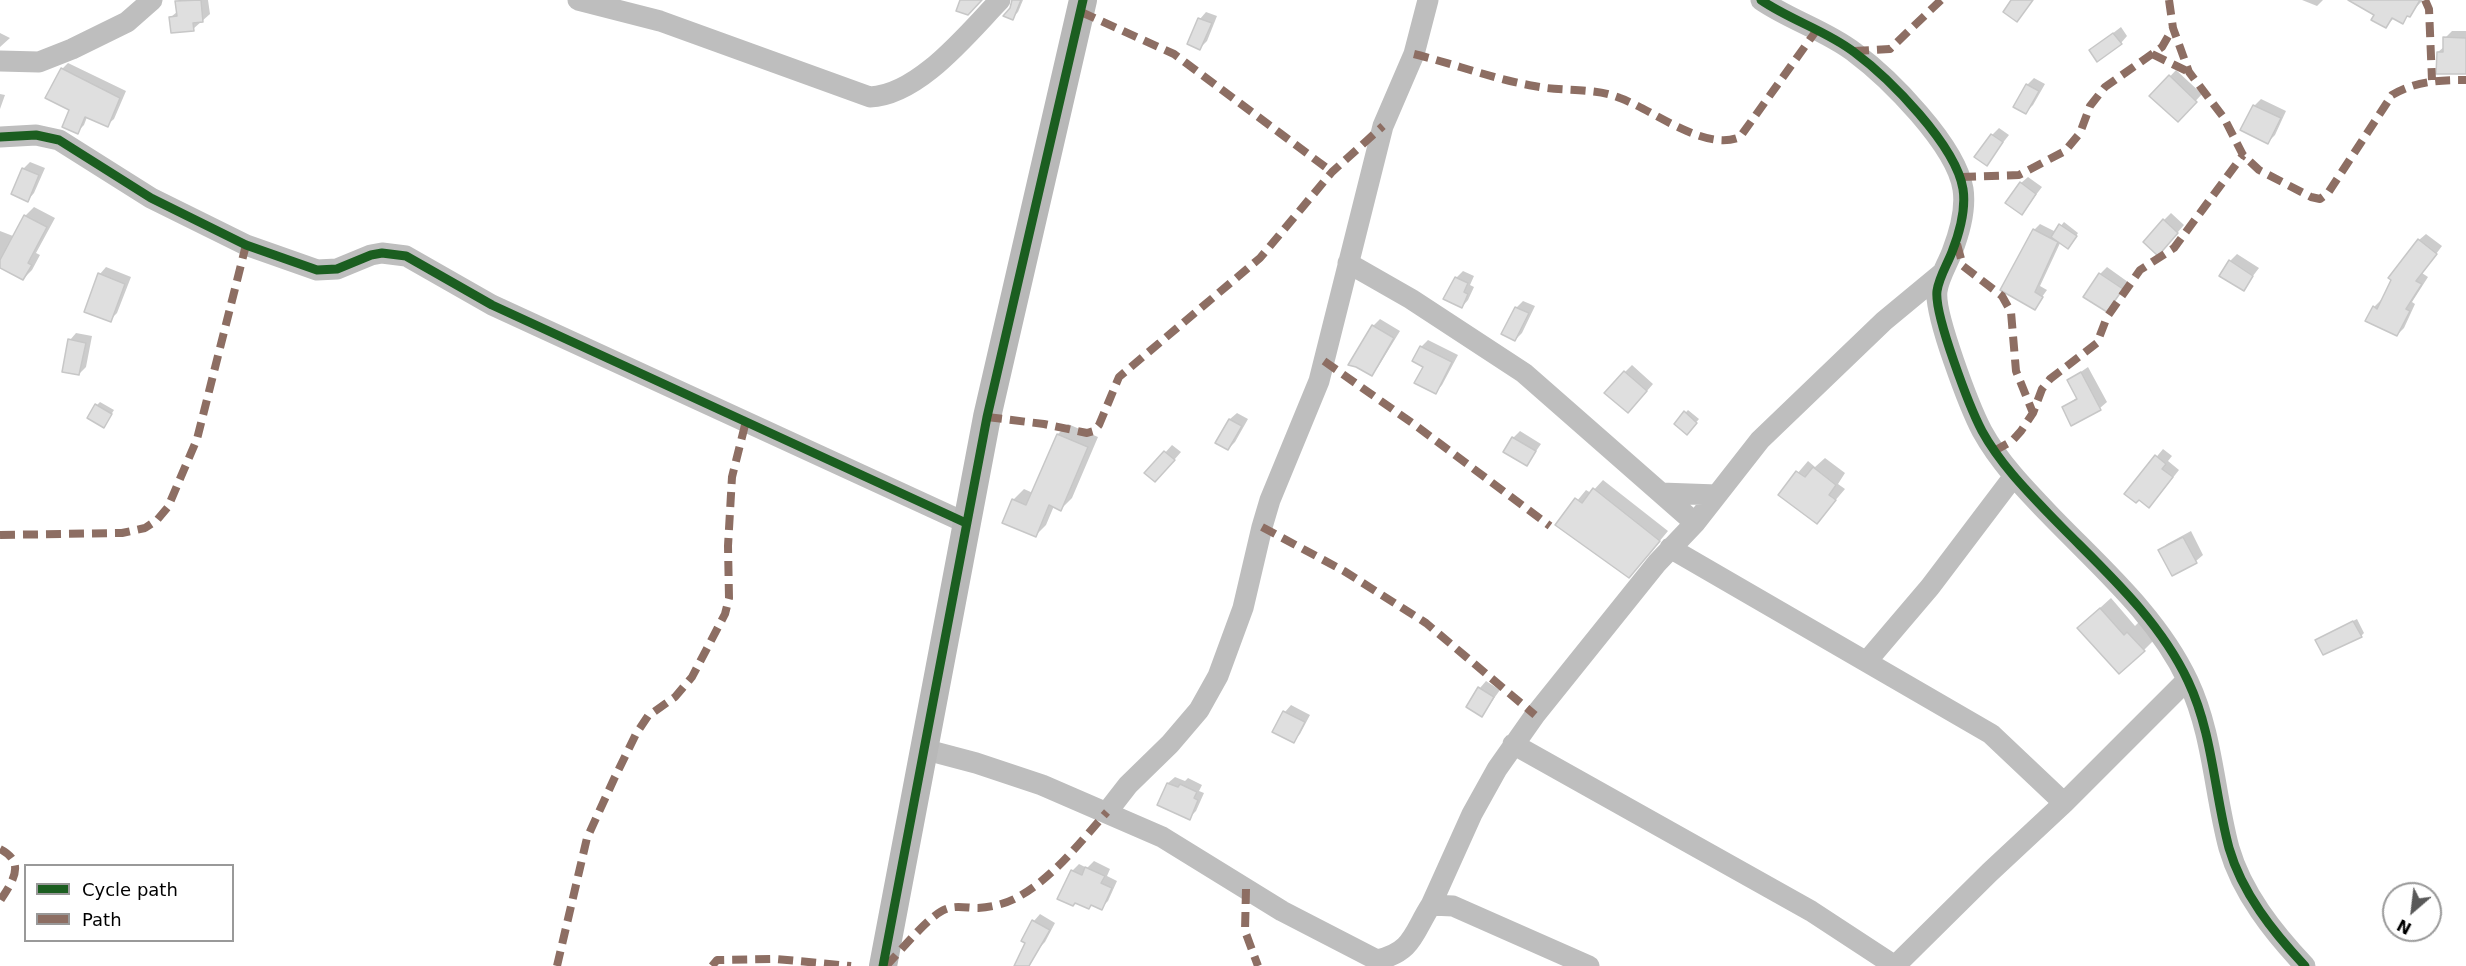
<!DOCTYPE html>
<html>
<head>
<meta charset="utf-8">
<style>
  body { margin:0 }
  #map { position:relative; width:2466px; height:966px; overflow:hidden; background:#fff; font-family:"DejaVu Sans",sans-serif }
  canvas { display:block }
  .legend { position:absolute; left:24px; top:864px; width:210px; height:78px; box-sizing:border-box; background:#fff; border:2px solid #999; margin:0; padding:8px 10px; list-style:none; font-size:18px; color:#000 }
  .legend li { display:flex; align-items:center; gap:12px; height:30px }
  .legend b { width:30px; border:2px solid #999 }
  .north { position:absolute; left:2382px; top:882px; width:60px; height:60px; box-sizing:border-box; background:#fff; border:2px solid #999; border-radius:50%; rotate:208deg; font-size:16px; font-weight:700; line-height:24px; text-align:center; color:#000 }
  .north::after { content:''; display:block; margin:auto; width:21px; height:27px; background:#595959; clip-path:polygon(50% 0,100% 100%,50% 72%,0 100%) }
</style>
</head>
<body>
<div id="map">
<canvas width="2466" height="966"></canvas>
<ul class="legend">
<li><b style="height:8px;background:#1b5e20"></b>Cycle path</li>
<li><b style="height:8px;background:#8d6e63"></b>Path</li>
</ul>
<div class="north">N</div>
</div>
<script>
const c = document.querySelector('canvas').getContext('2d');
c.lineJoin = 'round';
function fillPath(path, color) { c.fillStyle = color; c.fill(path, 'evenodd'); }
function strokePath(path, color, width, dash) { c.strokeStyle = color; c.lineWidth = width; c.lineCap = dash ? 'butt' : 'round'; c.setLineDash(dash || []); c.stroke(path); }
fillPath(new Path2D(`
  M179,0H208L210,14L193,29L171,17L178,11L177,2Z
  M1013,0H1023L1018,12L1012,18Z
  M2302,0H2323L2317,6Z
  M2369,0H2423L2402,22L2394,18L2386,26Z
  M1206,12L1217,16L1207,41L1200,48V19Z
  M2121,27L2127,36L2121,43L2091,50Z
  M2452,31H2466V73L2438,52L2445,46V38Z
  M0,33L10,38L0,47Z
  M68,63L126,91L114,119L107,125L87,117L84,125L77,132L62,69Z
  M2176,70L2202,94L2178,120L2152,96Z
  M2034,78L2045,84L2033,105L2026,112L2015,106L2027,85Z
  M0,94L5,95L0,109Z
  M2261,99L2286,111L2275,135L2268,142L2254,106Z
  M1999,128L2009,135L1986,164L1992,135Z
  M30,162L45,168L34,193L28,200L23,169Z
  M2028,177L2042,187L2022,213L2021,183Z
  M34,207L55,218L36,253L40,255L32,270L23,279L0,266V231L13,236L25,216Z
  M2171,213L2184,225L2165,247L2164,220Z
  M2064,222L2078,233L2071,244L2061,241L2040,286L2047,290L2034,308V230L2040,224L2056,232Z
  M2426,234L2442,246L2422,273L2428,277L2412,302L2415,304L2404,328L2397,335L2374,307L2381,300L2382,301L2419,240Z
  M2237,254L2259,268L2243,289L2230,261Z
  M106,267L131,277L117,313L110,320L100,274Z
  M2107,267L2128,282L2107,311L2100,274Z
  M1463,271L1474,276L1470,285L1474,287L1468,300L1462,307L1445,299L1456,278Z
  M1523,301L1535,306L1522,333L1515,340L1503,334L1516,308Z
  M1380,319L1400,331L1378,367L1371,374L1373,326Z
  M76,333L92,336L86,367L79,374L70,340Z
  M1428,340L1458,355L1442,385L1436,392L1421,347Z
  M1632,365L1653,384L1635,405L1625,372Z
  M2088,367L2107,402L2100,408L2072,423L2063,407L2078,397L2069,380Z
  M100,402L114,410L104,426L97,405Z
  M1688,410L1699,419L1687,433L1676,423Z
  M1237,413L1248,419L1235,442L1228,449L1217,442L1230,419Z
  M1068,424L1098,437L1072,498L1061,509L1054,506L1046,525L1036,535L1013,500L1024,489L1033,493L1058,434Z
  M1520,431L1541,444L1527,464L1513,438Z
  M1172,445L1181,452L1162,474L1147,473Z
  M2163,449L2172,456L2168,461L2179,470L2156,499L2139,498L2126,494Z
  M1825,458L1845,473L1838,484L1845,489L1817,522L1780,494L1808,461L1815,467Z
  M1603,480L1668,531L1638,567L1558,524L1586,490L1591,493Z
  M2191,531L2203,555L2196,561L2173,574L2160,550L2167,544Z
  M2111,598L2135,626L2139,622L2154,640L2144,650L2090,617Z
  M2357,619L2364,633L2361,636L2320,638Z
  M1486,681L1500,690L1482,715L1480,688Z
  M1291,705L1310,715L1300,734L1293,741L1275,731L1285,712Z
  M1175,777L1185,781L1188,778L1202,785L1199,791L1204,793L1196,811L1189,818L1159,804L1168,783Z
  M1094,861L1110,869L1107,876L1117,881L1108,901L1101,908L1092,904L1089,907L1076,901L1072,871L1079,864L1087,868Z
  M1040,914L1055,923L1045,942L1038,949L1023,940L1034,921Z`), '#0003');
const building = new Path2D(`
  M201,0L203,22L193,23L194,31L171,33L169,17L177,16L175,1Z
  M960,0H982L968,15L956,11Z
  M1012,0H1021L1013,20L1003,16L1010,8Z
  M2011,0H2033L2017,22L2003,12Z
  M2348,0H2420L2410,17L2407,16L2403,24L2392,18L2386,28L2371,20L2374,15Z
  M1198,18L1212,23L1200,50L1187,44Z
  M2113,33L2122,44L2097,62L2089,50Z
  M2443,37L2466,38V74H2436L2437,52H2443Z
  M61,68L120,98L108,127L85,117L78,134L62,127L69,110L45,98Z
  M2169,75L2197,102L2178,122L2149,96Z
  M2026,84L2039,91L2026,114L2013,107Z
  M2253,105L2281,118L2268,144L2240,130Z
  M1991,134L2003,142L1987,166L1974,157Z
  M22,168L39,175L28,202L11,194Z
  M2020,182L2036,194L2022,215L2005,203Z
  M24,215L47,227L28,263L32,265L23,280L0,268V260Z
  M2163,219L2178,233L2158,256L2143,242Z
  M2059,224L2077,236L2068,249L2051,237Z
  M2033,229L2058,242L2035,292L2043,297L2035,310L2000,290Z
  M2418,239L2437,254L2416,281L2422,284L2406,309L2410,311L2397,336L2365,321L2373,306L2377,309L2391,280L2388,278Z
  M2229,260L2253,276L2244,291L2219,276Z
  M98,273L125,284L111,322L84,312Z
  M2099,273L2123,289L2107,312L2083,297Z
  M1455,277L1468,283L1464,292L1468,294L1462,308L1443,299Z
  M1515,307L1529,313L1515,341L1501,334Z
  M1372,325L1394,338L1372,376L1356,367L1348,365Z
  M68,339L86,343L79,375L62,372Z
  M1420,346L1452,362L1436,394L1414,383L1423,367L1412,361Z
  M1624,371L1647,391L1628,413L1604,393Z
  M2081,372L2101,410L2071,426L2062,407L2077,399L2067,380Z
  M95,404L112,414L104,428L87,418Z
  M1684,411L1697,423L1687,435L1674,424Z
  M1229,419L1242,426L1228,450L1215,443Z
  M1057,434L1088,447L1061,511L1049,505L1036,537L1002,523L1012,499L1026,505Z
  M1512,437L1536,451L1527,466L1503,452Z
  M1164,451L1175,460L1155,482L1144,473Z
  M2155,455L2166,464L2162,469L2173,477L2149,508L2139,500L2136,503L2124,494Z
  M1813,467L1836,485L1829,495L1836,500L1817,524L1778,495L1796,471L1805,477Z
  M1593,488L1660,541L1629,578L1555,525L1575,498L1582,503Z
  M2183,537L2197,563L2172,576L2158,550Z
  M2100,608L2124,635L2127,632L2145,651L2119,674L2077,628Z
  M2353,621L2362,637L2323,655L2315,640Z
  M1478,687L1494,697L1482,717L1466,707Z
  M1283,711L1305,722L1294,743L1272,732Z
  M1167,783L1178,787L1180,784L1197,792L1194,798L1198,800L1190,820L1157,805Z
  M1085,867L1105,876L1101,883L1112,888L1102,910L1091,905L1089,909L1075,903L1073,906L1057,899L1071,870L1082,875Z
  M1032,920L1050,930L1029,966H1014L1025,943L1021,941Z`);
fillPath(building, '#dfdfdf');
strokePath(building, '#c7c7c7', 1.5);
strokePath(new Path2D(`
  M578,0L660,21L870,97C919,95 968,33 1000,0
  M1761,0C1790,20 1827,31 1854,52C1889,78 1956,145 1963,189C1966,209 1959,234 1952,252C1947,265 1939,277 1937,291C1934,315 1970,408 1982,431C1999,462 2024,488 2049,514C2099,566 2157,615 2188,681C2213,734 2214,792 2229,848C2242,893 2273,932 2305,966
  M0,61L39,62L72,49L127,22L152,0
  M0,137L36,135L59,140L151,198L246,245L317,270L337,269L371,255L382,253L406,256L492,305L966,523
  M1348,263L1411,299L1524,373L1695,523
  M1661,493L1717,495
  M1670,548L1991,734L2064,803
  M1867,661L1930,587L2014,476
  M1513,744L1811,911L1895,966
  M923,749L976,763L1042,785L1162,837L1282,911L1377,960C1413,952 1413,933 1431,905L1453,906L1589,966
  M1107,812L1128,785L1170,744L1199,710L1218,676L1243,608L1262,527L1270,500L1319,381L1383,126L1414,54L1428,0
  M1431,905L1472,814L1497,769L1535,715L1657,563L1695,523L1760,440L1884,321L1942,273
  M1895,966L1990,872L2064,803L2187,680`), '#bebebe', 21);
strokePath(new Path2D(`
  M883,966L987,417L1083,0`), '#b8b8b8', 28);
strokePath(new Path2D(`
  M2169,0L2173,28L2189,72L2224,118L2243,155L2259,170L2311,197L2320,199L2328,193L2392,95C2416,81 2439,80 2466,80
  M2425,0L2429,9L2432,80
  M1081,12L1174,54L1332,172
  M1854,51L1890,49L1941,0
  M1414,54C1454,64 1494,79 1534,86C1562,92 1594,87 1620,98C1653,110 1705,152 1740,137L1816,31
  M2152,54L2189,72
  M1961,177L2019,175L2065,151L2080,133L2090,106L2105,87L2162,47L2173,28
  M1957,244L1963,266L2002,296L2011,312L2016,371L2033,413
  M1324,361L1415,425L1550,526
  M987,417L1044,424L1087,433L1094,431L1099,425L1119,377L1260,258L1332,172L1383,126
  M1994,451L2012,441L2021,431L2033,413L2042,389L2050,379L2097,343L2107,317L2140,270L2174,248L2243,155
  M1262,527L1344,571L1426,623L1535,715
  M0,535L122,533L145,528L157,520L168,507L197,439L246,245
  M0,849C27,863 12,882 0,901
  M1246,889L1245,931L1258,966
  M557,966L587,838L614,779L636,734L648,716L675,697L692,677L725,614L729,598L728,546L732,477L746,421
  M712,966L717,960L776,959L851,966
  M886,966C900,952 929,915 946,909C957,905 967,908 978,908C991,907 1006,904 1018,897C1054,877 1080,842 1107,812`), '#8d6e63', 8, [15, 8]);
strokePath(new Path2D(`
  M1761,0C1790,20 1827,31 1854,52C1889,78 1956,145 1963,189C1966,209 1959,234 1952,252C1947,265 1939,277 1937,291C1934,315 1970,408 1982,431C1999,462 2024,488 2049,514C2099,566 2157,615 2188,681C2213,734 2214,792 2229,848C2242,893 2273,932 2305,966
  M0,137L36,135L59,140L151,198L246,245L317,270L337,269L371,255L382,253L406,256L492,305L966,523
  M883,966L987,417L1083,0`), '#1b5e20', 9);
</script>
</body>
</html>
